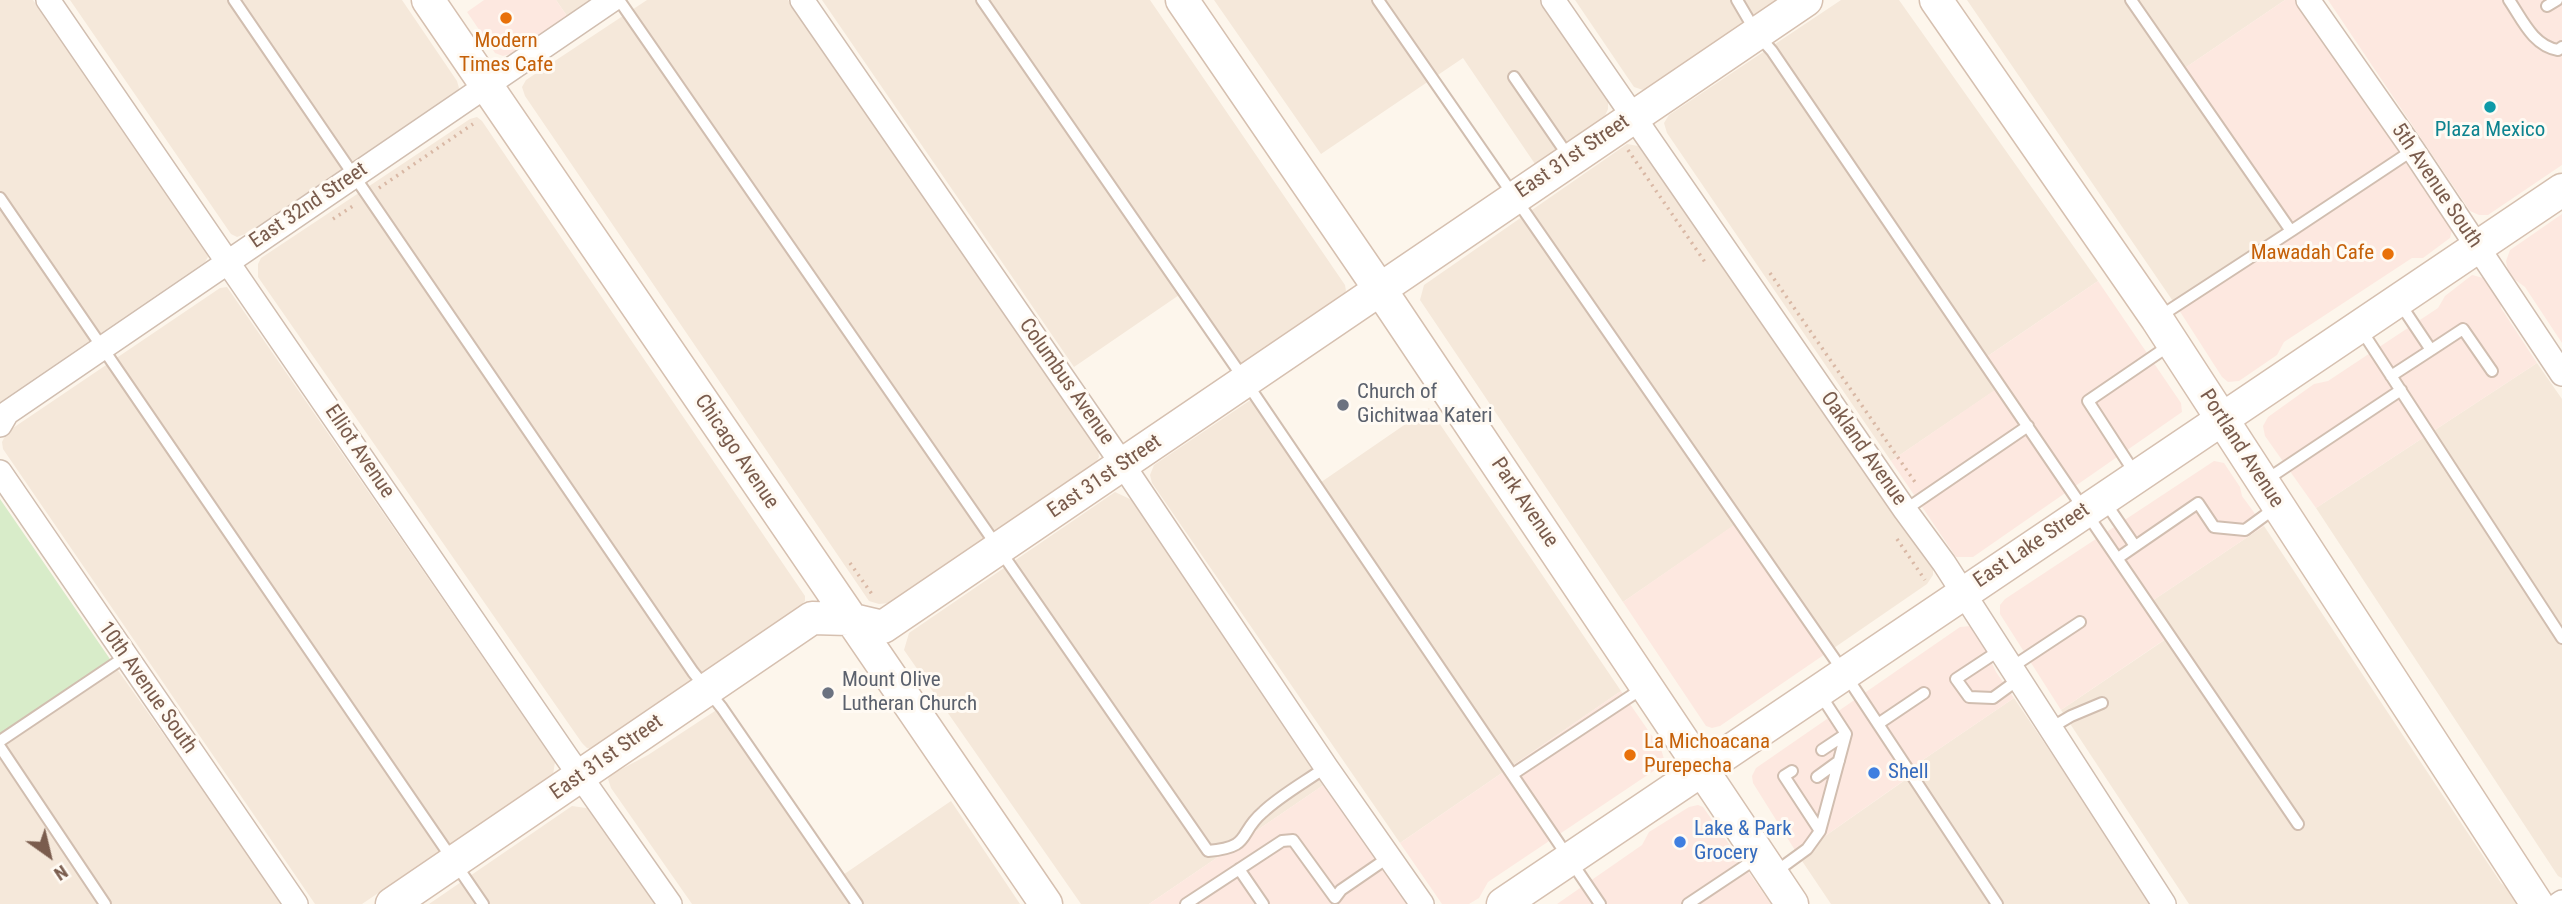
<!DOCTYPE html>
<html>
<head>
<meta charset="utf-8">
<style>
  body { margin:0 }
  #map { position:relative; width:2562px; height:904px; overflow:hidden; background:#fdf6ec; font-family:"Roboto Condensed",sans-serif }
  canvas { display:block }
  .north { position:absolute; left:14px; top:820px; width:70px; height:70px; -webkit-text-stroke:5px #fffaf3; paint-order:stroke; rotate:146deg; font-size:19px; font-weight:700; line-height:28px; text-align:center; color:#7a5c4d }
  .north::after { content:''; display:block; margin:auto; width:24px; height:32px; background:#7a5c4d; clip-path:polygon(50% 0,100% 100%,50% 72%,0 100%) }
</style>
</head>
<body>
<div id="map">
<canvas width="2562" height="904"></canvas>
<div class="north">N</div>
</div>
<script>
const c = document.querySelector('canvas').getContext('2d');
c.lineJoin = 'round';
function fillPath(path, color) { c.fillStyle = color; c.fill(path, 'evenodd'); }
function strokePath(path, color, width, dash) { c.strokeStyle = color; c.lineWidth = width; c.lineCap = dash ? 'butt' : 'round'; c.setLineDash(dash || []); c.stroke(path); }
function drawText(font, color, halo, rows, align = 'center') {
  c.font = font + ' "Roboto Condensed",sans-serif'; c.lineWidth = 6; c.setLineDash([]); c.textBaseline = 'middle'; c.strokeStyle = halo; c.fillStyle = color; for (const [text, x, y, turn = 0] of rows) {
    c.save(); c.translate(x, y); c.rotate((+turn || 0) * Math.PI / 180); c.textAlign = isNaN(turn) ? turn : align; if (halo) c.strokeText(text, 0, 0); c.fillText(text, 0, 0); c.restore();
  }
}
fillPath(new Path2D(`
  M0,0H33L206,250L208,257L205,262L0,402Z
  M70,0H402L457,81L459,88L456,94L248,233L237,237L231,234Z
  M556,0H591L567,16Z
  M647,0H788L1098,449L1099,457L1094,466L889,603L879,604L869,601L525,96L522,87L526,80Z
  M822,0H1150L1345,285L1346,291L1341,298L1237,369L1185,291L1074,367Z
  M1214,0H1541L1608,99V109L1604,118L1535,164L1463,58L1321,154Z
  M1575,0H1777L1652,86L1643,90L1634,87Z
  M1841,0H1899L2098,281L1982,360L2000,387L1891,461L1667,133L1664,123L1669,115Z
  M1967,0H2285L2179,72L2288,233L2179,310Z
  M477,117L482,121L805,596V601L799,607L592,749L587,748L582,743L258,277V264L261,258L470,119Z
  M1627,144L1638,146L1641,150L1933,566V575L1927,584L1831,650L1741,521L1623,602L1420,300L1424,285Z
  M227,287L555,762L553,775L362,904H315L3,449L2,442L7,432L220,288Z
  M2537,363L2562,399V878L2558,876L2316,508Z
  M1252,399L1314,487L1429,408L1621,691L1400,843L1152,483L1150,475L1154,465Z
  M1115,492L1132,500L1325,784L1149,904H1081L904,650L909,633Z
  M2264,526L2501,883L2523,904H2189L2061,710L2169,637L2149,603Z
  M112,662L284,904H0V737Z
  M2014,698L2153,904H1831L1798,855L1908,778L1905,772Z
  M721,707L840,877L951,801L1020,904H692L611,788L608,779L612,774L648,755Z
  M572,806L593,809L659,904H429Z`), '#f5e8da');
fillPath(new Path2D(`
  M484,0H556L567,16L511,54L503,56L495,53L467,12Z
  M2285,0H2296L2435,206L2442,209L2450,220L2452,230L2450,238L2423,258H2412L2284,342L2277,355L2239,381L2228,382L2222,377L2179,310L2287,233L2179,72Z
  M2328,0H2562V165L2488,215H2479L2470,211Z
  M2562,214V343L2525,287L2514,279L2508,271L2506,261L2510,250Z
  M2472,275L2487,279L2500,298L2501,308L2537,363L2316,508L2265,436L2263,426L2268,417L2314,384L2328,381L2438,308L2445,296Z
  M2098,281L2181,403L2182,412L1973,557H1956L1891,461L1999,387L1982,360Z
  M2214,461L2224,463L2240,487L2242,496L2264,526L2149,603L2170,636L2061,710L2000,614V605L2005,599Z
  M1741,520L1831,650L1720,726L1712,728L1706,726L1623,602Z
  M1971,626L1978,633L1996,672L2014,698L1905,772L1909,777L1798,855L1753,783L1752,776L1756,768L1960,627Z
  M1621,691L1661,749L1664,759L1658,768L1488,882L1479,898L1469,904H1442L1400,843Z
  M1325,784L1409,904H1149Z
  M1698,805L1703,807L1771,904H1557L1642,845L1649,832L1689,807Z`), '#fde8e0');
fillPath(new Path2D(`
  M0,499L112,662L0,737Z`), '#d8ecc9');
const lane = new Path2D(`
  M234,0L693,672L722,708L857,904
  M619,0L1208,851C1253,847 1237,834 1263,812C1281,795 1305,782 1326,767
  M982,0L1246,382L1600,904
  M1378,0L1845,674L1997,904
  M1737,0L1757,34L1772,51L2298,824
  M2131,0L2291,231L2159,317
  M2509,0C2522,19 2533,46 2558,50L2562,47
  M2547,6L2557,0
  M1514,77L1569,157
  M0,198L483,904
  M2291,231L2413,150
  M2360,328L2562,638
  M2431,350L2463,329L2492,371
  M2391,376L2431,350L2399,302
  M2136,475L2088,401L2170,345
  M2266,480L2401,390
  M2105,502L2135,546
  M1905,510L2028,426
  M2118,558L2198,503L2214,527L2245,530L2275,508
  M2000,650L1956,679L1969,697L1993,698L2019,679
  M2012,667L2080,622
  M1820,694L1846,734L1822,750
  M1878,724L1924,693
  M2049,729L2071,716L2102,703
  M0,741L125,657
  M0,747L105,904
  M1513,774L1643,688
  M1817,777L1839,761
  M1820,831L1846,734
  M1239,869L1263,904
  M1774,873L1807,849L1820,831L1784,776L1792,771
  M1186,904L1282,841L1293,840L1335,898L1341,890L1389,857
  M1688,904L1757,858`);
const street = new Path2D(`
  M48,0L566,756L670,904
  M802,0L1123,465L1326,767L1422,904
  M1553,0L1905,510L1944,563L2164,904
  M2308,0L2413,150L2562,374
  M0,425L7,413L612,0
  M0,472L296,904
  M2559,904L2562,902`);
const secondary = new Path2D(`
  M428,0L1046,904
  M1182,0L1392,307L1792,904
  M1936,0L2157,319L2537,904
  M392,904L812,618L849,619L883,627L1806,0
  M1503,904L2562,190`);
strokePath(lane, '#d1beb0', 14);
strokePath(street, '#d1beb0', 26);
strokePath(secondary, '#d6c0b0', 35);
strokePath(new Path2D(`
  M1628,150L1707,265
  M379,188L473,124
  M333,219L356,204
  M1770,273L1917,485
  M1897,539L1925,580
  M850,563L874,597`), '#d9b8a5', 3.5, [2, 5]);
strokePath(lane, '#fff', 10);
strokePath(street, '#fff', 23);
strokePath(secondary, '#fff', 32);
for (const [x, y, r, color] of [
  [506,18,7,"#e8710a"],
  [2490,107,7,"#0f9aa8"],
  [2388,254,7,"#e8710a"],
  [1343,405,7,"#6b7280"],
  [828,693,7,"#6b7280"],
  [1630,755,7,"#e8710a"],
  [1874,773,7,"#3f7fe0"],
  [1680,842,7,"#3f7fe0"]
]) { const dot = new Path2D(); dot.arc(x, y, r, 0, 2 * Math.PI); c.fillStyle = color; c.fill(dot); strokePath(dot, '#fffaf3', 2.5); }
drawText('21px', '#c56008', '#fffaf3', [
  ["Modern",506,42],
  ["Times Cafe",506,66],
  ["Mawadah Cafe",2374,254,"right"],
  ["La Michoacana",1644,743,"left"],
  ["Purepecha",1644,767,"left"]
]);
drawText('21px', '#0d838f', '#fffaf3', [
  ["Plaza Mexico",2490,131]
]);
drawText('21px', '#7a5c4d', '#fffaf3', [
  ["East 31st Street",1573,157,-34],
  ["5th Avenue South",2436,186,56],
  ["East 32nd Street",309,206,-34],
  ["Columbus Avenue",1066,382,55],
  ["Oakland Avenue",1863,449,55],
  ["Portland Avenue",2241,449,57],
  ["Elliot Avenue",359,452,56],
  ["Chicago Avenue",736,452,56],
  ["East 31st Street",1105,477,-34],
  ["Park Avenue",1524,503,56],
  ["East Lake Street",2032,546,-34],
  ["10th Avenue South",147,688,55],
  ["East 31st Street",607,758,-35]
]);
drawText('21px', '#5b616d', '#fffaf3', [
  ["Church of",1357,393],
  ["Gichitwaa Kateri",1357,417],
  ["Mount Olive",842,681],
  ["Lutheran Church",842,705]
], 'left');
drawText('21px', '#366cbe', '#fffaf3', [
  ["Shell",1888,773],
  ["Lake & Park",1694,830],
  ["Grocery",1694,854]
], 'left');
</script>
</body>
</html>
